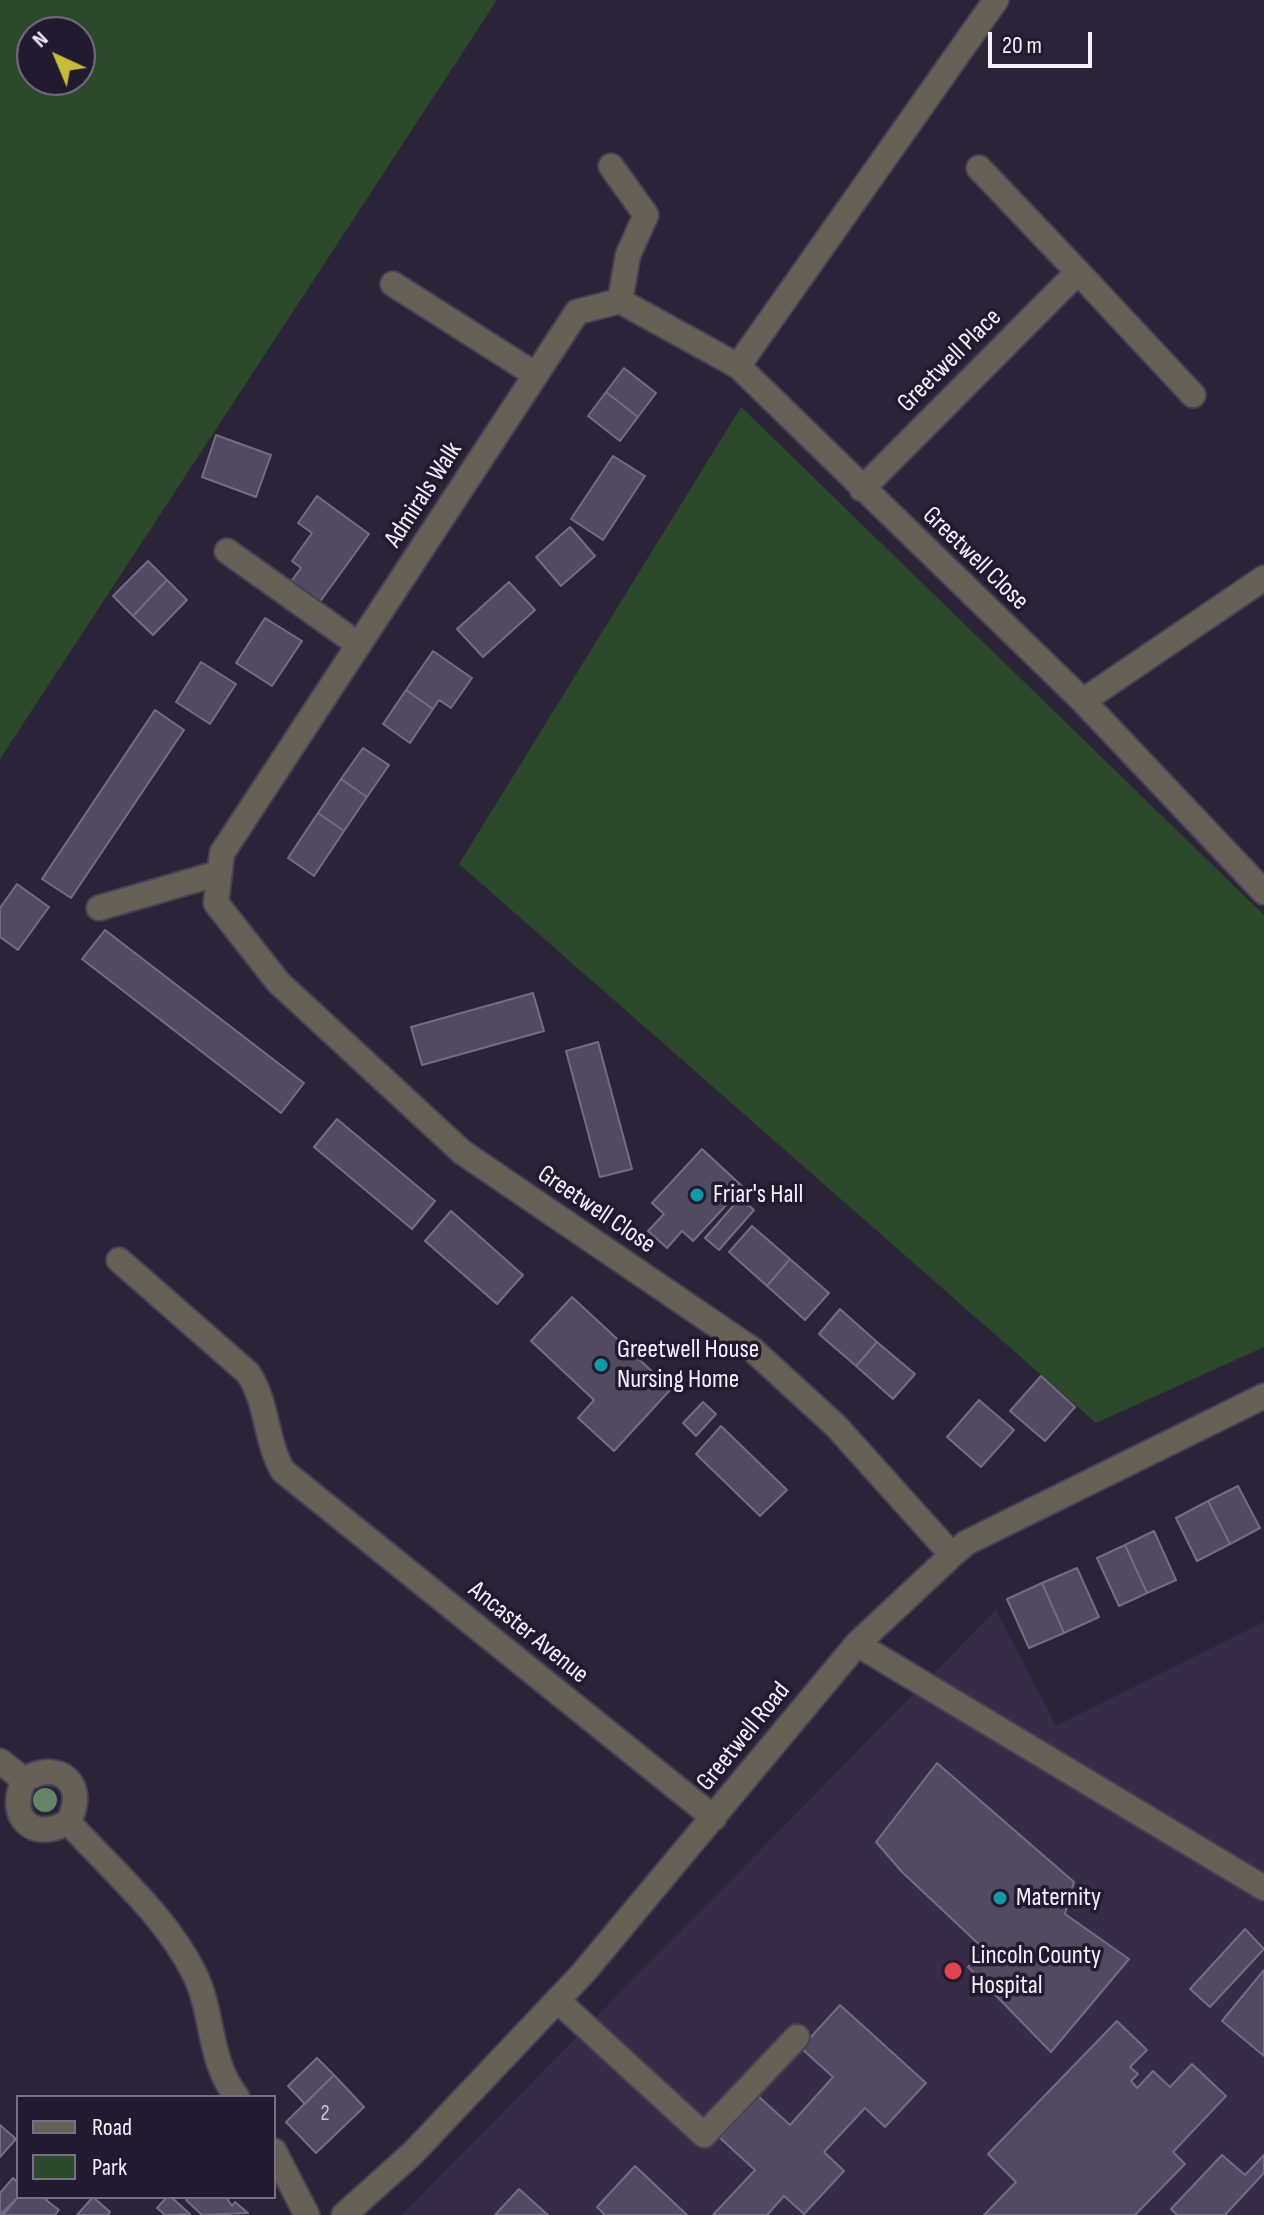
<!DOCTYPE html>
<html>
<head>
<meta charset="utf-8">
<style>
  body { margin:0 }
  #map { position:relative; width:1264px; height:2215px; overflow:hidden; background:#2b2439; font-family:"Sofia Sans Condensed",sans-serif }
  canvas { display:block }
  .legend { position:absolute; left:16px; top:2095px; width:260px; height:104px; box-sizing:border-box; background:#221a2e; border:2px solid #767082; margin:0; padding:10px 14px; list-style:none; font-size:24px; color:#f5f0ff }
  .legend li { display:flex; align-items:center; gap:16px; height:40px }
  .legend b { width:40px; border:2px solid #767082 }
  .north { position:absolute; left:16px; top:16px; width:80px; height:80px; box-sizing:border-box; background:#221a2e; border:2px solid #767082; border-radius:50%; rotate:316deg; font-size:22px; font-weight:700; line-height:32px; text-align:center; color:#f5f0ff }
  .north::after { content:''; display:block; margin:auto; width:28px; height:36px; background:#c7bb3b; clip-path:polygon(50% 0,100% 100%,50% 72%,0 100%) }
  .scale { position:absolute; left:988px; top:32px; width:104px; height:36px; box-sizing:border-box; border:4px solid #f5f0ff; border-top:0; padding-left:10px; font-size:24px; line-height:28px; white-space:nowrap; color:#f5f0ff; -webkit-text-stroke:6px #221a2e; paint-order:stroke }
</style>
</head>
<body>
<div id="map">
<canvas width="1264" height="2215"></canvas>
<ul class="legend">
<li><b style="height:10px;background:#676056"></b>Road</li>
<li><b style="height:22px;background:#2c492b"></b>Park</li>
</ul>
<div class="north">N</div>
<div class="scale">20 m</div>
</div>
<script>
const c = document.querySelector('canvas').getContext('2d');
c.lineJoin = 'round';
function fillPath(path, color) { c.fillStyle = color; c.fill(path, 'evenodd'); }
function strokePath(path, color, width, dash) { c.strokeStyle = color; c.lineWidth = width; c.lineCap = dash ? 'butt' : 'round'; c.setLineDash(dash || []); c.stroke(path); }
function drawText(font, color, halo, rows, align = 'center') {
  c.font = font + ' "Sofia Sans Condensed",sans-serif'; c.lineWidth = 7; c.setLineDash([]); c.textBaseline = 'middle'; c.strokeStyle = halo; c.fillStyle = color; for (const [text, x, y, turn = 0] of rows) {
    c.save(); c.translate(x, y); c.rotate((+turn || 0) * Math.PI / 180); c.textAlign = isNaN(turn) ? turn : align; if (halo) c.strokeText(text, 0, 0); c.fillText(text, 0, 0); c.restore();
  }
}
fillPath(new Path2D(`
  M996,1610L1056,1726L1264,1622V2215H402Z`), '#362c47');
fillPath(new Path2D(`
  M0,0H497L0,759ZM80,32V80H32V32Z
  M741,407L1264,915V1347L1096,1423L459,864Z`), '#2c492b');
const building = new Path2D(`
  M624,368L656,393L638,417L606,392Z
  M606,392L638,417L620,441L588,416Z
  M216,435L271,455L256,497L202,477Z
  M613,456L645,476L603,540L571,519Z
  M317,496L369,534L319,603L290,583L301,568L292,561L312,533L298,523Z
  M570,527L595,556L561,586L536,557Z
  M148,561L167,580L133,616L113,596Z
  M167,580L187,600L153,635L133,616Z
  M509,582L535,610L483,657L457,629Z
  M265,618L302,641L272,686L236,663Z
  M433,651L472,678L451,708L439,700L433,709L406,690Z
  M201,662L236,684L210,724L176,702Z
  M406,690L433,709L410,743L383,724Z
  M155,710L184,730L71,898L42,879Z
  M363,748L389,765L367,797L341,779Z
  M341,779L367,797L344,831L318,813Z
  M318,813L344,831L314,876L288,858Z
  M17,884L49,907L18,950L0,937V908Z
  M105,930L304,1083L281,1113L82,959Z
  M533,993L544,1031L422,1065L411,1027Z
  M598,1042L632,1169L600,1177L566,1051Z
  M337,1119L435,1201L412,1229L314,1147Z
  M702,1149L743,1187L693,1241L682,1231L667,1248L648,1231L664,1214L652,1203Z
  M740,1198L754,1210L719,1250L705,1238Z
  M451,1211L523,1275L497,1304L425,1241Z
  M752,1226L790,1259L767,1286L729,1252Z
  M790,1259L829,1293L805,1320L767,1286Z
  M572,1297L671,1389L614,1451L578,1418L594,1400L531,1341Z
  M840,1309L877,1342L856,1366L819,1334Z
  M877,1342L915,1374L893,1399L856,1366Z
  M1041,1376L1075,1407L1045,1441L1010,1411Z
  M979,1400L1014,1430L981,1467L947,1437Z
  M703,1402L716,1414L696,1436L683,1423Z
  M721,1426L787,1490L760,1516L696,1454Z
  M1238,1486L1260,1528L1230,1544L1208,1501Z
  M1208,1501L1230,1544L1197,1561L1176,1518Z
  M1154,1531L1176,1580L1147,1593L1125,1545Z
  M1125,1545L1147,1593L1119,1606L1097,1558Z
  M1077,1568L1099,1617L1064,1633L1042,1583Z
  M1042,1583L1064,1633L1029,1648L1007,1599Z
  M937,1763L1074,1882L1065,1914L1129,1959L1051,2052L968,1967L985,1950L902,1872L876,1842Z
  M1245,1929L1264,1949L1210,2007L1190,1989Z
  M1264,1970V2056L1222,2021Z
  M840,2005L926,2083L885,2127L865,2108L824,2152L844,2171L804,2214L784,2196L767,2215H713L755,2170L720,2138L758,2096L790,2125L833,2077L801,2048Z
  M1117,2021L1147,2050L1130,2067L1138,2074L1131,2081L1137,2088L1153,2071L1170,2087L1192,2064L1226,2096L1173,2152L1185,2164L1135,2215H984L1016,2182L988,2154Z
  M317,2058L334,2075L305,2104L288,2086Z
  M334,2075L364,2107L316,2153L286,2122Z
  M0,2125L16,2139L0,2157Z
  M1222,2155L1245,2175L1264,2155V2173L1225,2215H1177L1171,2209Z
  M635,2166L687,2215H605L597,2207Z
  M13,2178L18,2183V2197L0,2215V2193Z
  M519,2189L548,2215H495Z
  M18,2197H49L46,2200L59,2210L55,2215H3Z
  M93,2197L110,2212L108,2215H77Z
  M167,2197H171L190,2214L165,2215L157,2208Z
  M189,2197H226L232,2206L235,2202L248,2213L202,2215L186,2200Z`);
fillPath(building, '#524a61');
strokePath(building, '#746c85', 2);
const minor = new Path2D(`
  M611,166L646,215L628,255L620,301
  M1078,272L1193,395
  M393,284L536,375
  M620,301L577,312L222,853L216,903L278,982L462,1152L753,1350L836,1426L952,1555
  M620,301L738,366L1083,701L1264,892
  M738,366L996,0
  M862,489L1078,272L979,168
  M227,551L359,645
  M1083,701L1264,578
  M99,908L219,873
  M119,1260L248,1373C268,1403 265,1440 283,1471L714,1818
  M857,1644L1264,1888
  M0,1761L24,1780C59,1758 89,1785 68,1822
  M24,1780C6,1817 33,1843 68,1822C111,1869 167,1917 195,1975C214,2014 208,2061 237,2097
  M558,2001L704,2135L797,2037
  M274,2151L307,2215
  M344,2215L413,2153L584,1972L857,1644L952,1555L966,1543L1264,1396`);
strokePath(minor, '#474155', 28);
strokePath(minor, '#676056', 24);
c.fillStyle = '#648569';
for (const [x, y] of [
  [45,1800]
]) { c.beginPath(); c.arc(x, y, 12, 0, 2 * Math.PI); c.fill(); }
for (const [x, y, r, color] of [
  [697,1195,8,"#0f9aa8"],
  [601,1365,8,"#0f9aa8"],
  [1000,1898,8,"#0f9aa8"],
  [953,1971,10,"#e0444e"]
]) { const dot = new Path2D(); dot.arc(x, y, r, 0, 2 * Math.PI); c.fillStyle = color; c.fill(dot); strokePath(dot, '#221a2e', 3); }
drawText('22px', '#ccc6d8', null, [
  ["2",325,2114]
]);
drawText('26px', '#f5f0ff', '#221a2e', [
  ["Greetwell Place",950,361,-45],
  ["Admirals Walk",424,495,-57],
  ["Greetwell Close",975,559,44],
  ["Greetwell Close",596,1210,34],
  ["Ancaster Avenue",528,1633,39],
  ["Greetwell Road",744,1737,-51]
]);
drawText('26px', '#f5f0ff', '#221a2e', [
  ["Friar's Hall",713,1195],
  ["Greetwell House",617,1350],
  ["Nursing Home",617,1380],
  ["Maternity",1016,1898],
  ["Lincoln County",971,1956],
  ["Hospital",971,1986]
], 'left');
</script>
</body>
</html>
